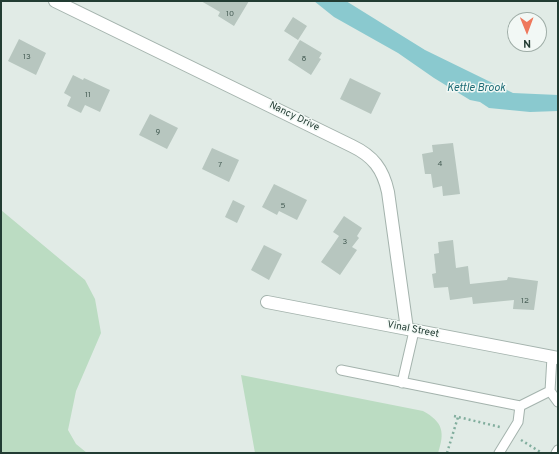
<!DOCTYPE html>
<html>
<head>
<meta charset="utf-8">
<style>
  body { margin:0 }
  #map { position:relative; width:559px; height:454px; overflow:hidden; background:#e1ebe6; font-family:Overpass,sans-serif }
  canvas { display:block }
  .frame { position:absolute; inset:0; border:2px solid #223c33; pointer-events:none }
  .north { position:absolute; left:507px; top:12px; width:40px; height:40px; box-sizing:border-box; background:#f2f8f5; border:1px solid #9fada7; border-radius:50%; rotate:179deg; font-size:11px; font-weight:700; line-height:16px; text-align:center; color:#223c33 }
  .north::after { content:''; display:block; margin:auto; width:14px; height:18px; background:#ee785c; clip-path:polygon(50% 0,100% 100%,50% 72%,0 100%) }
</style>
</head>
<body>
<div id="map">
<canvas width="559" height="454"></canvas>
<div class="frame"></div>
<div class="north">N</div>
</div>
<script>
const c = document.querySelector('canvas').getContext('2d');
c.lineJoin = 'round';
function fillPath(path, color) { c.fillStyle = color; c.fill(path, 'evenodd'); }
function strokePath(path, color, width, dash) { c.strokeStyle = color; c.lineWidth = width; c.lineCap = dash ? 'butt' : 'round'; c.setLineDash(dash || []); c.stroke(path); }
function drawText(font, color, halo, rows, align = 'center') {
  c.font = font + ' Overpass,sans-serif'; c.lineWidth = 3; c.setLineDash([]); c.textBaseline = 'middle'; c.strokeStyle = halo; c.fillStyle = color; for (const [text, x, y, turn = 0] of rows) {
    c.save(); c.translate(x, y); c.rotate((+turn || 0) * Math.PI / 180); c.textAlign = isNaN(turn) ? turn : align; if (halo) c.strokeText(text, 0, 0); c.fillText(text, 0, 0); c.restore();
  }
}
fillPath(new Path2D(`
  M1,210L85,280L95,299L101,333L76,391L68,430L76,444L87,453H1Z
  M241,375L423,411C443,422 445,432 438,453H255Z`), '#bbdcc2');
fillPath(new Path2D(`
  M314,1H346L425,50L513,93L558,95V111L530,112L489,108L480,102L470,100L434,78L398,53L334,17Z`), '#8ac9cf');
fillPath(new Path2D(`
  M201,1H249L234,26L218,16L220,12Z
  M293,17L307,26L298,40L284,31Z
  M19,39L46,53L36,75L8,61Z
  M300,40L322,53L319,58L321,59L311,75L288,60Z
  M73,75L83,80L84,78L110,90L100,112L85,105L81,113L67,106L71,97L64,93Z
  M350,78L381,93L371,114L340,99Z
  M150,114L178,128L167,149L139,135Z
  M453,143L460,194L443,196L442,186L433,188L431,174H425L422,154L433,152L432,145Z
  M212,148L239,160L229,182L202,169Z
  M274,184L307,200L297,220L279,211L277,215L262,207Z
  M233,200L245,206L237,223L225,217Z
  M344,216L362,228L357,236L359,238L352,247L357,250L340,275L321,262L339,236L333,232Z
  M453,240L456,268L468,266L470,284L507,280L508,277L538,281L534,310L513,309L514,300L473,304L472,297L450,300L448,287L434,288L432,274L436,273L434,254L439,253L438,242Z
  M264,245L282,254L269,280L251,270Z`), '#b7c6bf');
const lane = new Path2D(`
  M552,357L550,391L558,402
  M341,370L520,406
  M402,383L414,331
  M499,453L518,422L520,406L550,391
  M556,453L558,450`);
const street = new Path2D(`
  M55,1L352,146C373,156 383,169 388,192L407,329
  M267,302L558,358`);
strokePath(lane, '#a4b3ad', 11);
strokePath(street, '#a4b3ad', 14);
strokePath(new Path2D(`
  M454,416L500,427
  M521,440L542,453
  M447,453L458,417`), '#82ae9e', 2.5, [2, 3]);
strokePath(lane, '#fff', 9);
strokePath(street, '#fff', 12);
drawText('8px', '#475e56', null, [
  ["10",230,14],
  ["13",27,57],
  ["8",304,59],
  ["11",88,95],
  ["9",158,132],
  ["4",440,164],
  ["7",220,165],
  ["5",283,206],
  ["3",345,242],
  ["12",525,301]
]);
drawText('10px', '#223c33', '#f2f8f5', [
  ["Nancy Drive",294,117,26],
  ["Vinal Street",413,330,11]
]);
drawText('italic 11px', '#1e6c76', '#f2f8f5', [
  ["Kettle Brook",476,89]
]);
</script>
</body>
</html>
